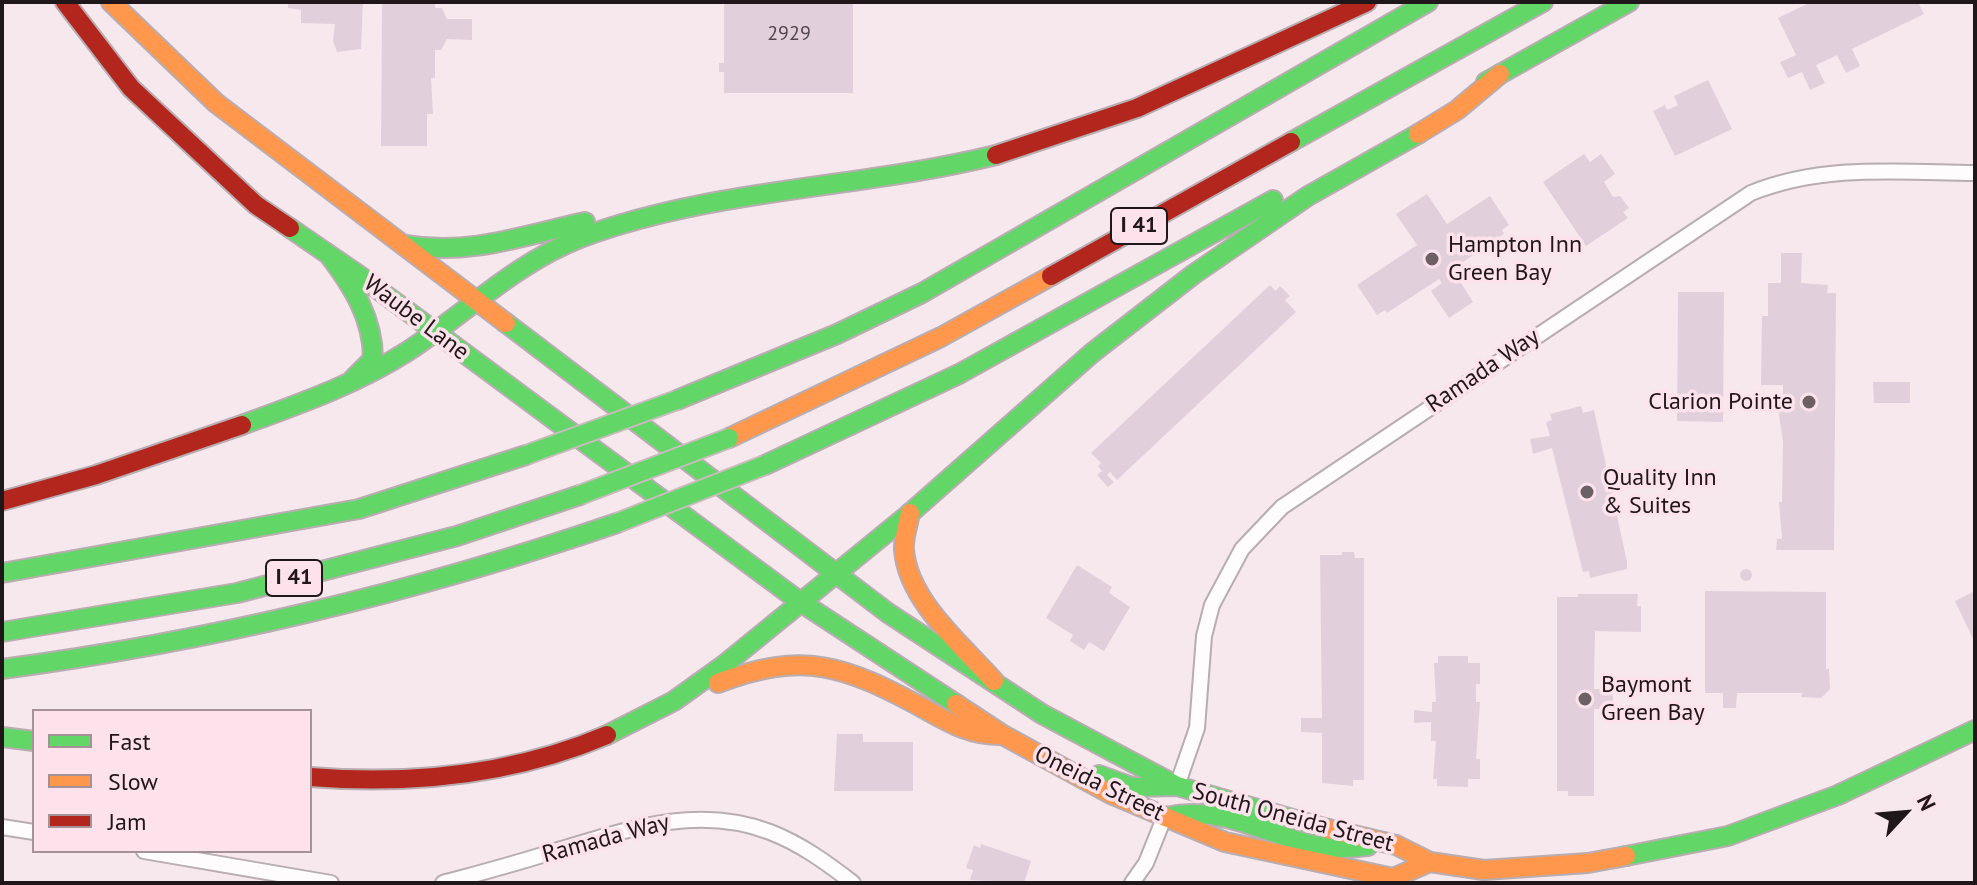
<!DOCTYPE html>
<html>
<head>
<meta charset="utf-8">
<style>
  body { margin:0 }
  #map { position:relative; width:1977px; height:885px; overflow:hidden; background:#f7e8ed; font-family:"PT Sans",sans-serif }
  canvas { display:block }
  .frame { position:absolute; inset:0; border:4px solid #20171b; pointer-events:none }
  .legend { position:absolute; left:32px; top:709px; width:280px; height:144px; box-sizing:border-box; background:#fde2ec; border:2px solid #a59198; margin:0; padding:10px 14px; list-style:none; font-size:24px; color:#20171b }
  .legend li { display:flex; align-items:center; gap:16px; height:40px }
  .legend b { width:40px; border:2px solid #a59198 }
  .north { position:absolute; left:1865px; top:773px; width:80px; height:80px; -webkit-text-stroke:6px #fde2ec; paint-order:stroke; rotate:64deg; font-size:22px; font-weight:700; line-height:32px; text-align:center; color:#20171b }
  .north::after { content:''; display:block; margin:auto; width:28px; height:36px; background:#20171b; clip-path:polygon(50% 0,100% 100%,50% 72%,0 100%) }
</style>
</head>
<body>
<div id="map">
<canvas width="1977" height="885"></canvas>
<div class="frame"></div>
<ul class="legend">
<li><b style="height:10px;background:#63d668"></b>Fast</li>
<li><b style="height:10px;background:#ff974d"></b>Slow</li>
<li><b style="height:10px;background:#b3261e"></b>Jam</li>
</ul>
<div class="north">N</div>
</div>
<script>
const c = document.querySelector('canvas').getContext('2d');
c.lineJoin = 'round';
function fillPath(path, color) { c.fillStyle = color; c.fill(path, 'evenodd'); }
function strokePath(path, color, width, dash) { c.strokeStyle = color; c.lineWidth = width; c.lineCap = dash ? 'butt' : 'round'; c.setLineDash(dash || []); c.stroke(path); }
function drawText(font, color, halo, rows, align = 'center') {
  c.font = font + ' "PT Sans",sans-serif'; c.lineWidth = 7; c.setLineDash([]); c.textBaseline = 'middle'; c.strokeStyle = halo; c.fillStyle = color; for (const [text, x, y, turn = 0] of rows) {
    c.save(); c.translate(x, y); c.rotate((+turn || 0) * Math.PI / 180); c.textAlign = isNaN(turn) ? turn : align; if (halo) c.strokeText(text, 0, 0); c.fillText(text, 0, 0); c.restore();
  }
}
fillPath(new Path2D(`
  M288,2H363L361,49L337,52L333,41L335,24L301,23V10L288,8Z
  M382,2H435V8H442L447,19H472V40L447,39L441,50H435V78H431L433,114H427V146H381Z
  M727,2H853V93H724V72H719V63H724V5Z
  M1811,2H1918L1924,14L1852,49L1860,66L1846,73L1837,55L1816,65L1825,83L1810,90L1802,72L1788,78L1780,62L1796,55L1778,18Z
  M1708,80L1732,129L1675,156L1653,111L1665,105L1667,110L1678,105L1674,96Z
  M1584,154L1590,162L1601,154L1615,174L1604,182L1613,197L1620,196L1629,208L1623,212L1628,218L1586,246L1543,182Z
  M1427,194L1447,224L1490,196L1509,225L1502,230L1504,234L1447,273L1451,278L1456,275L1473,302L1449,318L1431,291L1442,283L1439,279L1387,313L1385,310L1377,315L1357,285L1417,245L1396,214Z
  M1781,253H1802L1801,283L1828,285L1827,293H1836L1834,550H1776L1777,539H1782L1779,502H1782L1783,441L1778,409V404H1783V385H1761L1762,316H1768V283H1781Z
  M1270,285L1276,291L1280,286L1290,296L1285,300L1296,312L1117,480L1110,472L1107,475L1114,482L1108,487L1097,475L1102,471L1098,466L1101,463L1091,453Z
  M1678,292H1724L1723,422L1677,421Z
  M1873,382H1910V403H1874Z
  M1581,406L1583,413L1594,410L1627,562V569L1590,578L1589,571L1583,572L1552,448L1533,454L1530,439L1550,436L1546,422L1552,420L1550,414Z
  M1342,552H1354L1355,558H1364V780H1353V786L1322,783V733L1301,732V718H1322L1320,555H1342Z
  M1077,565L1112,587L1109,593L1130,607L1104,651L1089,642L1084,650L1070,641L1073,635L1046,618Z
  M1740 575a6 6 0 1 1 12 0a6 6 0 1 1-12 0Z
  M1705,591L1826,592V669H1829L1830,689L1821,698L1801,697L1802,693H1737L1736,708H1723V693H1705Z
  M1975,591V643L1955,601Z
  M1578,594H1638L1637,606H1641V632L1595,631L1594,689H1613V709H1594V796H1568V791H1557V597H1578Z
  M1438,656H1468V663H1480V684H1476V702H1480L1476,759H1480V779H1468V787L1437,786V779H1433L1436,741H1431V722L1414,723V710L1432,712V702H1436L1434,663H1438Z
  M837,734H863V742H913V791H834Z
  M981,844L1031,861L1024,883L970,880L973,870L966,868L974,845L980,848Z`), '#e1d0dc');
const street = new Path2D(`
  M1177,786L1197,728L1204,636L1212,605L1242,549L1282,507L1751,193C1823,164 1898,172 1975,173
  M2,827L34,832
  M144,851L331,883
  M443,883C480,873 518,863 555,851C626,830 696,804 770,832C801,844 827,863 853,883
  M1132,883L1146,863L1164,818`);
const fast = new Path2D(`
  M1486,82L1629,2
  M1291,142L1543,2
  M290,228L360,276L799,601L956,704
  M407,245C469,256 525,235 585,222
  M329,255C353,287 373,318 373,359L353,379
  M506,323L888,613L1042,714L1177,786L1328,829
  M677,400L837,334L922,293L1428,2
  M242,425C299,404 357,384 408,351C466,313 514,264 580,238C713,188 859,189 996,155
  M765,465L959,374L1273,200
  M2,573L359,509L526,455
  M2,632L237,593L457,536L580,495
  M2,669C213,641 416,592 617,523
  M607,735L674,701L724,665L908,515L1092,353L1194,274L1308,196L1418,134
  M2,737L34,741
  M1099,775L1132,787L1176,786
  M1166,817C1227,803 1272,840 1330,848C1343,849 1356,847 1368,846
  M1626,856L1728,836L1838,795L1975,730`);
const slow = new Path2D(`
  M111,2L216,103L506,323
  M1418,134L1457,110L1500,74
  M729,438L941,337L1051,276
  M910,513C908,525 903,538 904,550C908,601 962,645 994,681
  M718,683C804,650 845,666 923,708C950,723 971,736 1003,735
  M956,704L1003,735L1111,794L1225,842L1393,878L1430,862
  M1328,829L1396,845L1430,862L1484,870L1588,863L1626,856`);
const jam = new Path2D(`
  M65,2L131,88L256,205L290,228
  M996,155L1137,108L1367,2
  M1051,276L1291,142
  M2,501L96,475L242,425
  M310,777C411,785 513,775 607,735`);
strokePath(street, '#b8adb1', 18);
strokePath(fast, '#b8adb1', 22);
strokePath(slow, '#b8adb1', 22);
strokePath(jam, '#b8adb1', 22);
strokePath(street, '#fefcfc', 14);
strokePath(fast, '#63d668', 18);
strokePath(slow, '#ff974d', 18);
strokePath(jam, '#b3261e', 18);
const fastBridge = new Path2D(`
  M526,455L677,400
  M580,495L729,438
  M617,523L765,465`);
strokePath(fastBridge, '#c9bbbe', 22, []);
strokePath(fastBridge, '#63d668', 18);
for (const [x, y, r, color] of [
  [1432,259,8,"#6b6064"],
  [1809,402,8,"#6b6064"],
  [1587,492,8,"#6b6064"],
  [1585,699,8,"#6b6064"]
]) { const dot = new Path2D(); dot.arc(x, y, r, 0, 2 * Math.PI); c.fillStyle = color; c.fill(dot); strokePath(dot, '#fde2ec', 3); }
drawText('20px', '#52474d', null, [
  ["2929",789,34]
]);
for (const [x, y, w] of [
  [1139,226,56],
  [294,578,56]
]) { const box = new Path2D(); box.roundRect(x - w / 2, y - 18, w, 36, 6); c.fillStyle = '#fde2ec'; c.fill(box); strokePath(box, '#20171b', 2); }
drawText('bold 22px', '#20171b', null, [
  ["I 41",1139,226],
  ["I 41",294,578]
]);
drawText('24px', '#20171b', '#fde2ec', [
  ["Hampton Inn",1448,245],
  ["Green Bay",1448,273],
  ["Clarion Pointe",1793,402,"right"],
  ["Quality Inn",1603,478],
  ["& Suites",1603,506],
  ["Baymont",1601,685],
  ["Green Bay",1601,713]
], 'left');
drawText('24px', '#20171b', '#fde2ec', [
  ["Waube Lane",416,318,37],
  ["Ramada Way",1483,371,-34],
  ["Oneida Street",1099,784,26],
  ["South Oneida Street",1293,818,15],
  ["Ramada Way",606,839,-15]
]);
</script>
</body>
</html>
